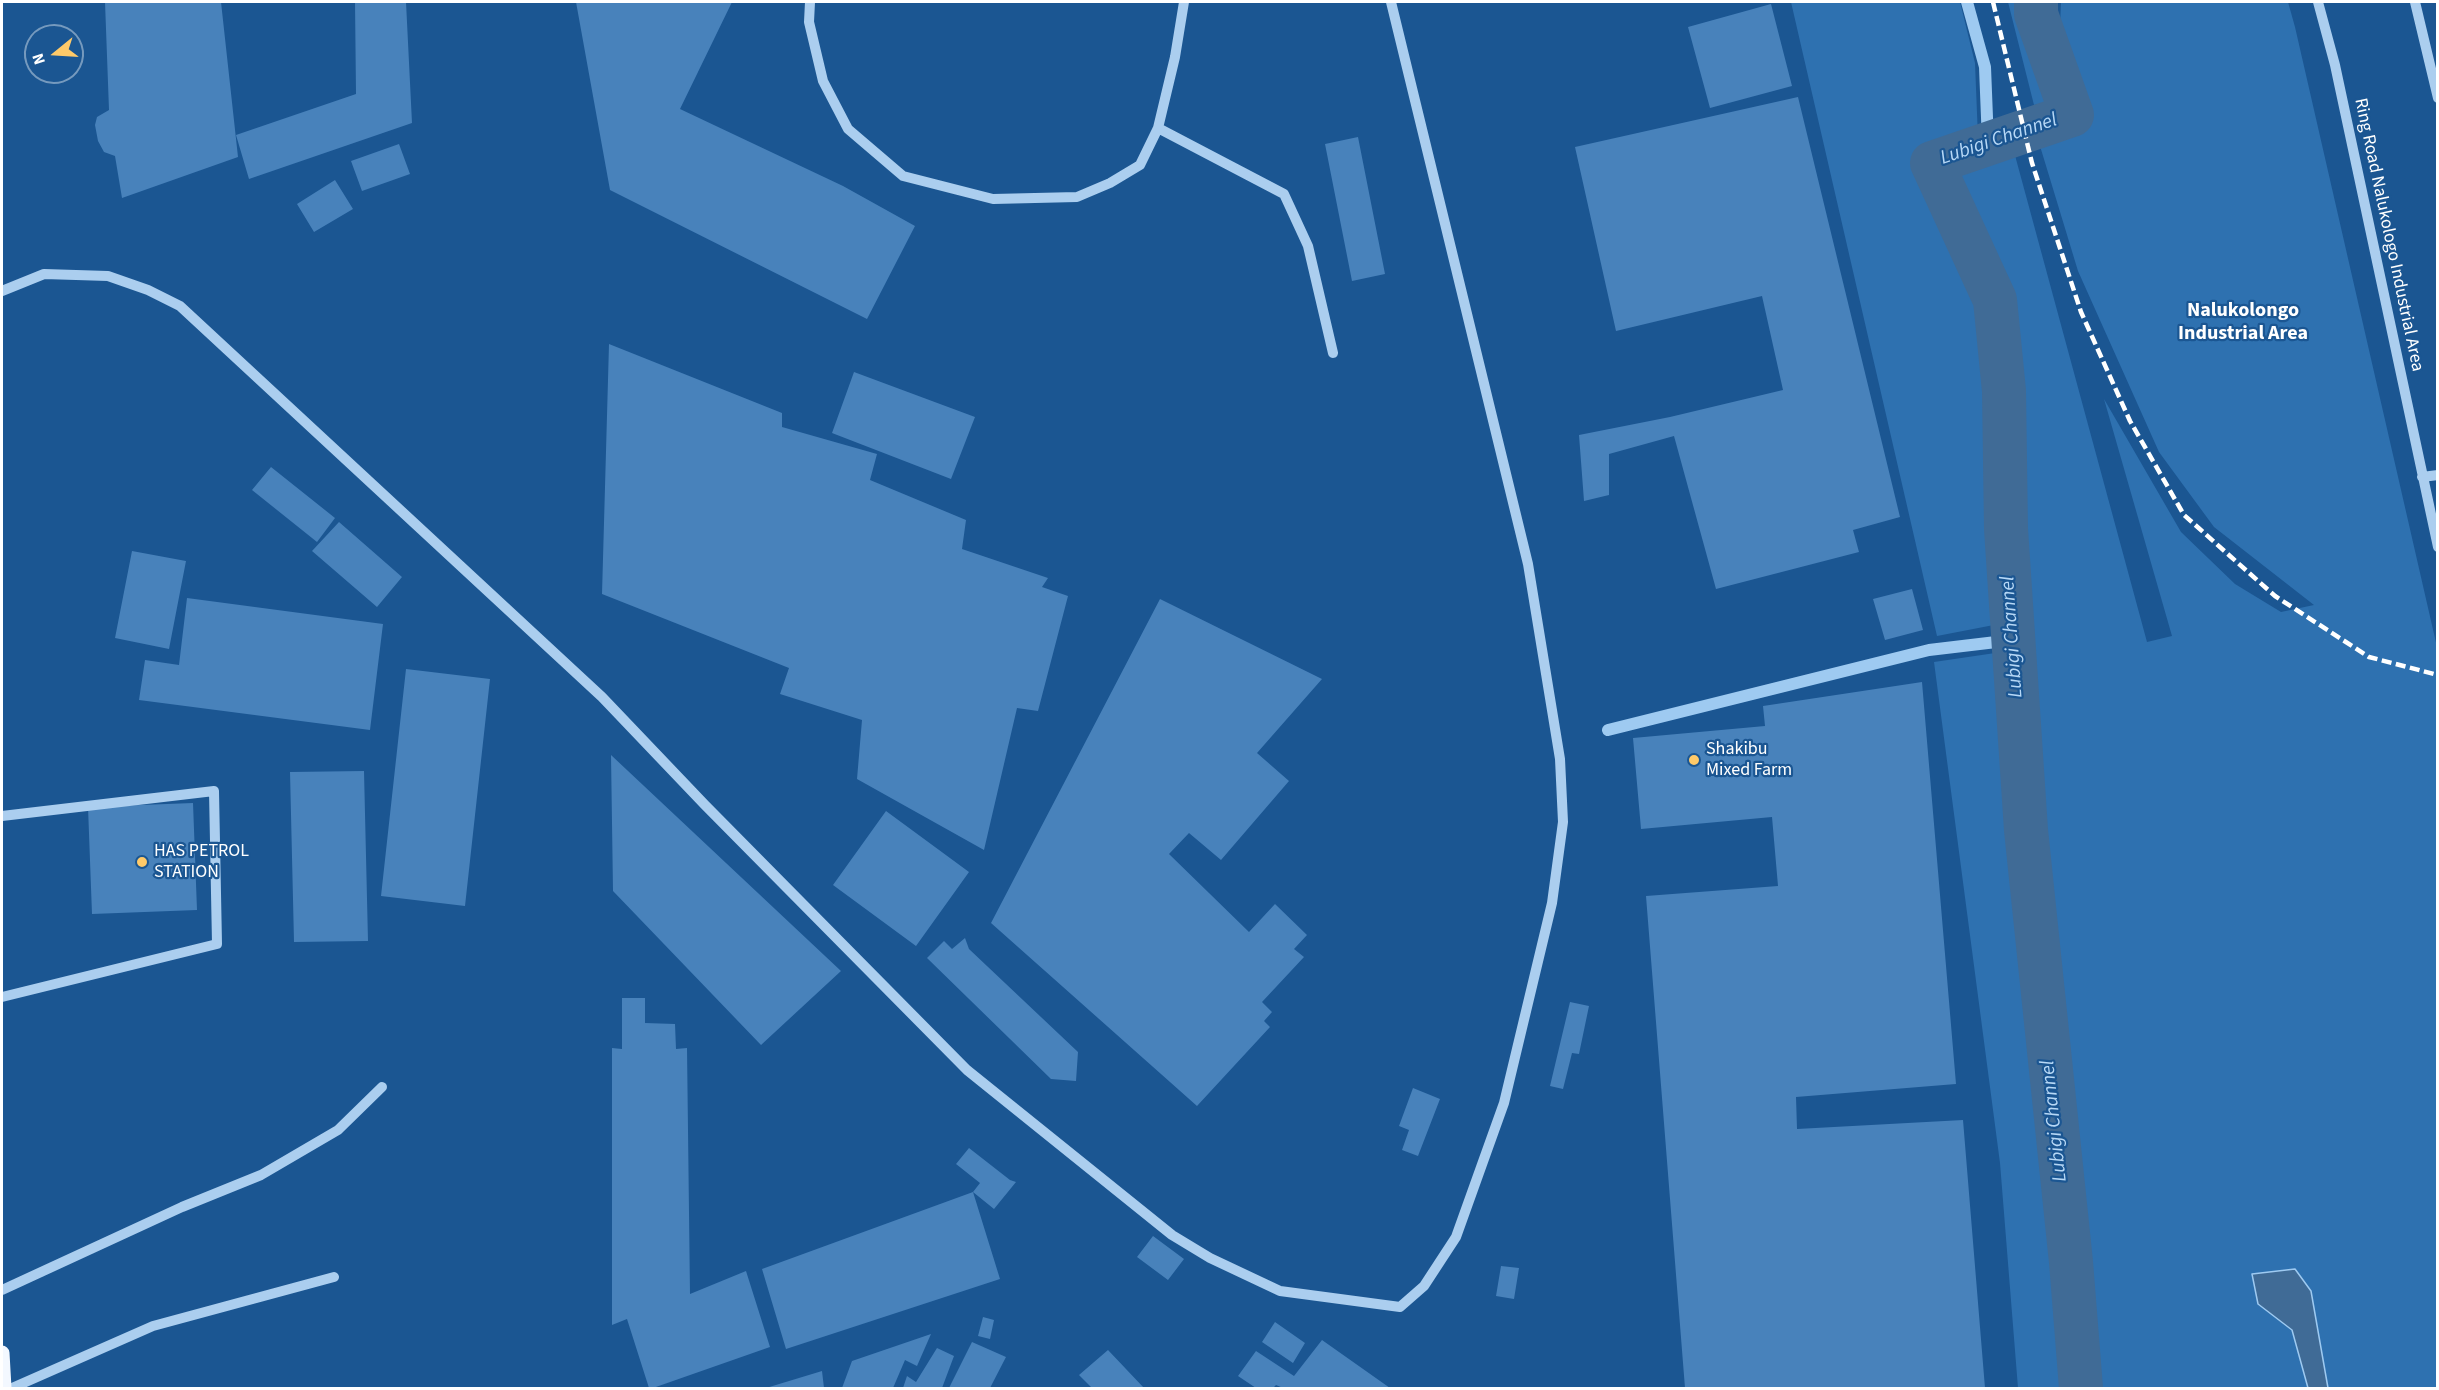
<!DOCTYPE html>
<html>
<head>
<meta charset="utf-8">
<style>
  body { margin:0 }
  #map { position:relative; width:2439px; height:1390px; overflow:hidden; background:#1b5692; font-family:"Source Sans 3",sans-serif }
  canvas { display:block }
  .frame { position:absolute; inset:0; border:3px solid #fff; pointer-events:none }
  .north { position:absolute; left:24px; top:24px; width:60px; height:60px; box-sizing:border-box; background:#1b5692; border:2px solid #769abe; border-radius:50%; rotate:252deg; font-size:16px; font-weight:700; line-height:24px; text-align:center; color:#fff }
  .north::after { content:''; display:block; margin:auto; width:21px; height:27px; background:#ffca69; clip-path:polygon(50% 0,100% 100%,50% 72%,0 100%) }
</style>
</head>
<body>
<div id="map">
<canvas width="2439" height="1390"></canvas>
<div class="frame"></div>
<div class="north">N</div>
</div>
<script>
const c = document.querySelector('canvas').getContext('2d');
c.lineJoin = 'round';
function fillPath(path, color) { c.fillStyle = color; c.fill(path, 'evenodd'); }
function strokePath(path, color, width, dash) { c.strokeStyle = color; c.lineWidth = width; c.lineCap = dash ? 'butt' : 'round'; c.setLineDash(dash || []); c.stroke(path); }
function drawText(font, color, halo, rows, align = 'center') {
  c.font = font + ' "Source Sans 3",sans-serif'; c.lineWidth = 4.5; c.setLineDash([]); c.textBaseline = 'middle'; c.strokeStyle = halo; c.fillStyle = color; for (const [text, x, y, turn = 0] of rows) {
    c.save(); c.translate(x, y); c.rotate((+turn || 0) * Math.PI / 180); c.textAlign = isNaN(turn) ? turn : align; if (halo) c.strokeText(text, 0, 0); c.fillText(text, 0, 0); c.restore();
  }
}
fillPath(new Path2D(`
  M1791,2H1960L1975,63L1978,138L1922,161L1983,306L1993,389L1999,624L1937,636Z
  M2008,2H2026L2038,61L2055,101L2034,105Z
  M2061,2H2288L2295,27L2437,647V1388H2096L2024,669L2006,309L1947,172L2013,148L2147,642L2172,636L2104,399L2181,532L2235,584L2281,612L2314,605L2214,527L2159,452L2078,271L2040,146L2085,128L2060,27Z
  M2002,652L2005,723L2033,1035L2069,1388H2018L2000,1163L1934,662Z`), '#2e71b0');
const water = new Path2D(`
  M2295,1269L2311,1291L2328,1388H2308L2292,1330L2258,1304L2252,1274Z`);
fillPath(water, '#406b96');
strokePath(water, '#9ecaf1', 1.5);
strokePath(new Path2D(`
  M1967,2L1985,67L1988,143
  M1608,730L1929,650L2013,640`), '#9ecaf1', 12);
strokePath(new Path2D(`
  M2036,2V14L2072,115L1932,163L1995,300L2004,391L2006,529L2026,830L2071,1262L2081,1388`), '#406b96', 44);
fillPath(new Path2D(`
  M105,2H221L238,157L122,198L115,156L104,152L98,141L95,125L97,117L109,110Z
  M355,2H406L412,123L249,179L236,135L356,94Z
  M576,2H732L680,109L843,186L915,226L867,319L610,190Z
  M1771,4L1792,86L1710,108L1688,27Z
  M1798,97L1900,517L1853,530L1859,552L1716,589L1674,436L1609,454V495L1584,501L1579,435L1670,417L1783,390L1762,296L1616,331L1575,147Z
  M1358,137L1385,274L1352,281L1325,144Z
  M399,144L410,174L362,191L351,161Z
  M335,180L353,209L314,232L297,204Z
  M609,344L782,413V427L877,454L870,480L966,520L962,549L1048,578L1042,587L1068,596L1038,711L1017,708L984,850L857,779L862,720L780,694L789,668L602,594Z
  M854,372L975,417L951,479L832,433Z
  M271,467L335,518L317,542L252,490Z
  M339,522L402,577L377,607L312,551Z
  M132,551L186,561L169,649L115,638Z
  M1912,589L1923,630L1885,640L1873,599Z
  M187,598L383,624L370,730L139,700L145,660L179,665Z
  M1160,599L1322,679L1257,753L1289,781L1221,860L1189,833L1169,854L1249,932L1275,904L1307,935L1294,949L1304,957L1262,1002L1272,1012L1264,1021L1270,1027L1197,1106L991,923Z
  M406,669L490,679L465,906L381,896Z
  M1922,682L1956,1084L1796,1097L1797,1129L1963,1120L1985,1388H1685L1646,896L1778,886L1772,817L1641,829L1633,738L1765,726L1763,706Z
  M611,755L841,971L761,1045L613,891Z
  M364,771L368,941L294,942L290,772Z
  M193,803L197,910L92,914L88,807Z
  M886,811L969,872L916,946L833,885Z
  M965,938L969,949L1078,1052L1076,1081L1051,1079L927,958L944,941L952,949Z
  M622,998H645V1023L675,1024L676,1049L687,1048L690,1294L746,1271L770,1347L653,1388H649L627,1319L612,1325V1048L622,1049Z
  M1570,1002L1589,1006L1579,1054L1572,1053L1563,1089L1550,1086Z
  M1413,1088L1440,1099L1418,1156L1402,1150L1409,1130L1399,1126Z
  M969,1148L1010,1180L1016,1182L994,1209L973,1192L980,1183L956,1164Z
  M973,1192L1000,1279L786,1349L762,1269Z
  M1153,1236L1184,1259L1168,1280L1137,1257Z
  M1501,1266L1519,1268L1514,1299L1496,1296Z
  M983,1317L994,1320L990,1339L978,1336Z
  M1275,1322L1305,1343L1293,1363L1262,1342Z
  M931,1334L917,1366L905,1360L893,1388H842L852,1361Z
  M1322,1340L1390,1388H1283L1276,1385L1273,1388H1256L1238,1376L1256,1351L1294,1376Z
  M972,1342L1006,1357L990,1388H949Z
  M937,1348L954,1356L942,1388H903L907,1376L916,1382Z
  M1108,1350L1144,1388H1092L1079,1375Z
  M822,1371L824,1388H766Z`), '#4882bb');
strokePath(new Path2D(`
  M810,2L809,22L823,81L848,129L903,176L993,199L1077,197L1110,183L1140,165L1158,128L1175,57L1184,2
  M2318,2L2335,65L2438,547
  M2415,2L2438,98
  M1158,128L1284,194L1308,246L1333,353
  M2,291L44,274L108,276L148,290L180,306L602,697L705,805L967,1070L1172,1235L1210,1258L1280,1291L1400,1307L1424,1286L1456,1237L1504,1103L1552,903L1563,822L1560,759L1528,564L1391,2
  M2422,477L2438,475
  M2,816L214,791L217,944L2,997
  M2,1290L182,1207L261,1175L338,1130L382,1087
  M12,1388L153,1326L334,1277`), '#abceef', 10);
strokePath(new Path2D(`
  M2,1353L4,1388`), '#f3f8ff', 15);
strokePath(new Path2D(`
  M1993,2L2032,163L2081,312L2130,421L2184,515L2275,596L2369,657L2438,675`), '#fff', 4.5, [10, 4.5]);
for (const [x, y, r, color] of [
  [1694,760,6,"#ffca69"],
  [142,862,6,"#ffca69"]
]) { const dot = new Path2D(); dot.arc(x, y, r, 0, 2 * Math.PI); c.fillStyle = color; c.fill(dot); strokePath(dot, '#1b5692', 2); }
drawText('18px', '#fff', '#1b5692', [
  ["Ring Road Nalukologo Industrial Area",2388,235,78]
]);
drawText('18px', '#fff', '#1b5692', [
  ["Shakibu",1706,750],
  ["Mixed Farm",1706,771],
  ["HAS PETROL",154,852],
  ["STATION",154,873]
], 'left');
drawText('italic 20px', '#b7d8f6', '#1b5692', [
  ["Lubigi Channel",1999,140,-19],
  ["Lubigi Channel",2013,637,-94],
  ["Lubigi Channel",2055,1121,-96]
]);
drawText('bold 20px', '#fff', '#1b5692', [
  ["Nalukolongo",2243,312],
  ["Industrial Area",2243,335]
]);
</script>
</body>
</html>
